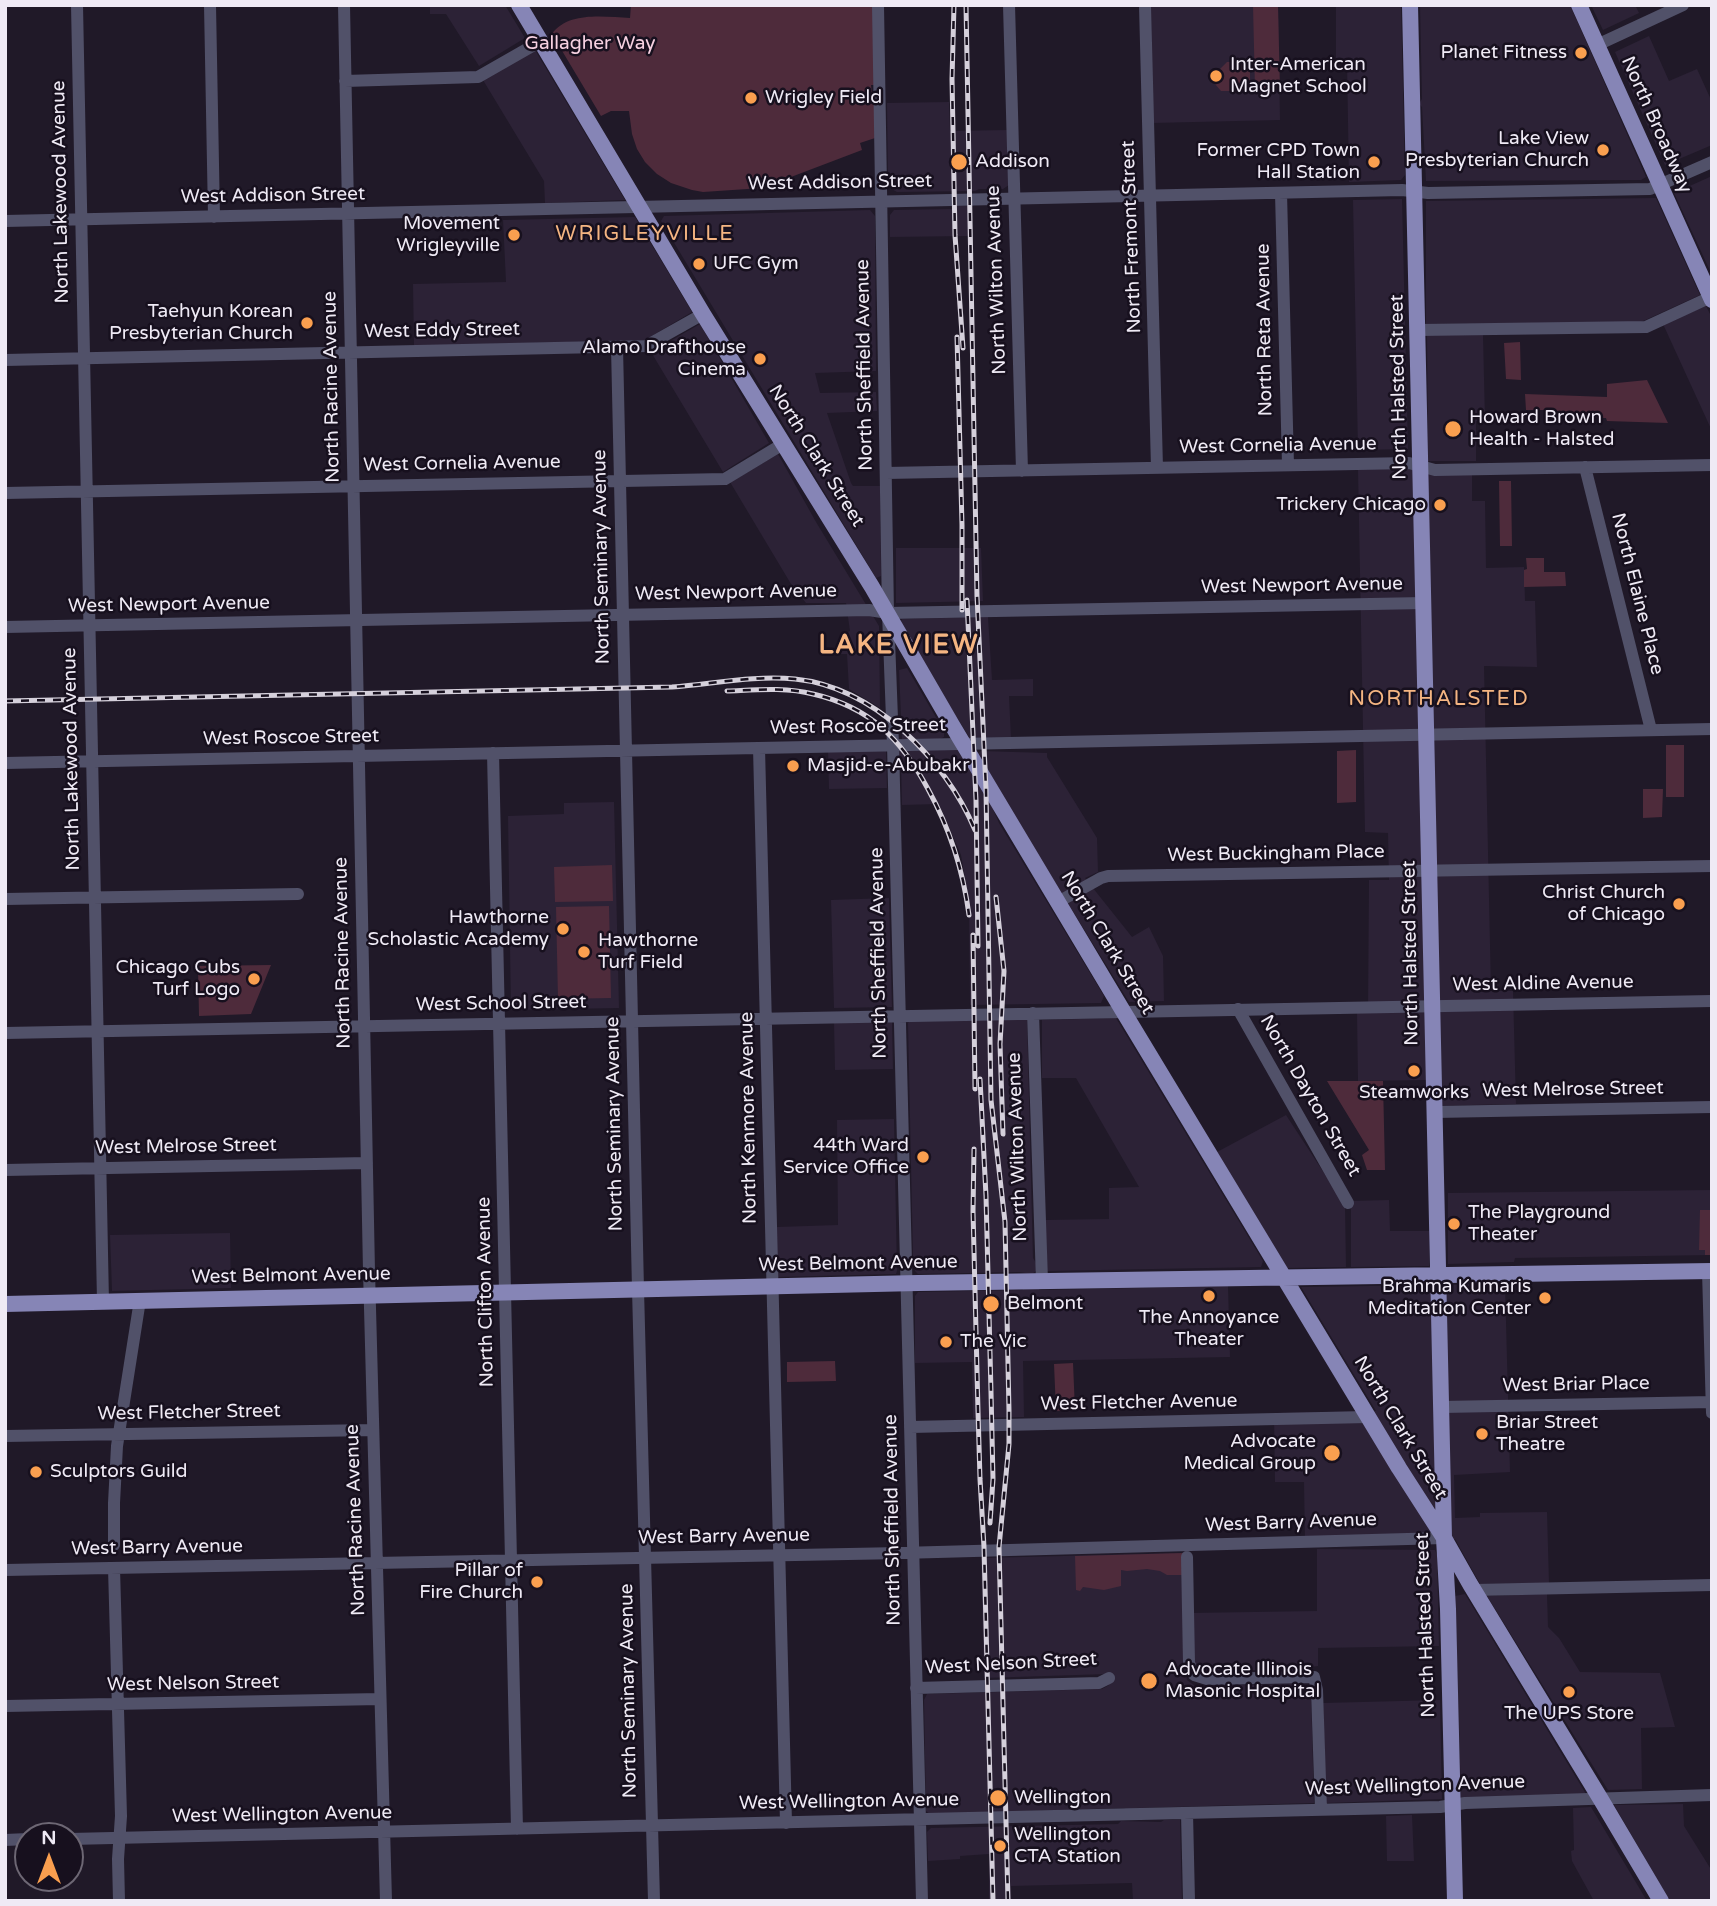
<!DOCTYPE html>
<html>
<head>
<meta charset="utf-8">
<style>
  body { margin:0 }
  #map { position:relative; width:1717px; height:1906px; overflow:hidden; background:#201928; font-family:"Varela Round",sans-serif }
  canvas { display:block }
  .frame { position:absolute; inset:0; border:7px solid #efeaf5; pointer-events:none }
  .north { position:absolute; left:14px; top:1822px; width:70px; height:70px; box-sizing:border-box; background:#17101e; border:2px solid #6d6774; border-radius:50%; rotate:0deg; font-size:19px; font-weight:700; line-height:28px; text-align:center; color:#efeaf5 }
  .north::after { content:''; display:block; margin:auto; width:24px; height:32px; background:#fa9f4f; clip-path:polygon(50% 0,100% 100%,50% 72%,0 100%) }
</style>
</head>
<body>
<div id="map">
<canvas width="1717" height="1906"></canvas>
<div class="frame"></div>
<div class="north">N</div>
</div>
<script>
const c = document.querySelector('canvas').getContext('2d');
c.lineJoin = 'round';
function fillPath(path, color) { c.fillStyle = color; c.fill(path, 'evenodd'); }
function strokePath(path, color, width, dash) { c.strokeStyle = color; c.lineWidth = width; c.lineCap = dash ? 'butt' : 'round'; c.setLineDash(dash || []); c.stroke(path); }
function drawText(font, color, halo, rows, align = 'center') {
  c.font = font + ' "Varela Round",sans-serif'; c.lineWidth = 5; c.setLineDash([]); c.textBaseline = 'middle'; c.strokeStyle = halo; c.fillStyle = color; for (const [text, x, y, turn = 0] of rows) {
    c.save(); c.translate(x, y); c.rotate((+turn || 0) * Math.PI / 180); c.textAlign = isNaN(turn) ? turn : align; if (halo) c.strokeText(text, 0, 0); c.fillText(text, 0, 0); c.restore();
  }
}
fillPath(new Path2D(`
  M430,5H505L525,38L479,66L446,14H430Z
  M1151,5H1278L1280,120L1152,123Z
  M1336,5H1401L1405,175L1401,180L1349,182L1347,62H1336Z
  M1420,5H1570L1646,177L1641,180L1426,181L1422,107L1420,105V102L1422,99Z
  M1591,5H1635L1639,13L1603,30Z
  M1649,36L1669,81L1697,69L1712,102V145L1665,165L1615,52Z
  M535,50L625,200L545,203L544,181L483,80Z
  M949,102L950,131L1008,130L1009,185L1003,189H979L975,191L897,192L890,188L888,183L887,103Z
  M1712,176V275L1674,193Z
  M1656,198L1700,295L1641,322L1426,324V201Z
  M1402,199L1408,449L1358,450L1353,200Z
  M956,206H968V236L890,237V215L894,210L951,209Z
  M870,210L875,216L876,371L815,373L820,393L876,392L877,411L827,413L851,483L853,486H880L881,576L876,578L661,221L664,216Z
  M635,217L692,312L645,340L414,346L413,284L506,282L503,220Z
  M1706,306L1712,318V431L1663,324Z
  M700,324L769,443L723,472L651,352Z
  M1427,335H1483L1485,420L1476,421V461H1428Z
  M778,454L816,522L879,626L880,708L849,689L847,654H837V644H849L848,632L850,631L846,603H806L791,584L730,482Z
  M1358,469H1413L1472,475V501H1485L1486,568L1524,567L1525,601H1535L1537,667L1484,666L1491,991H1513L1516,1104L1427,1106V1080L1358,1081L1357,1013H1368L1369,880H1389L1388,833L1365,832Z
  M896,548H981L983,601L896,603Z
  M988,617L992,680L1033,679V696H1009L1011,739H972L969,737L899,625L902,619Z
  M907,668L944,731V737L940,739H902L899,670Z
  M902,749H957L992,807L999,823L1104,996L1101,1003L970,1005L969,901L961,855L939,804L902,805L901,763L899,758V752Z
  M828,750H886L887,788L829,789Z
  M981,751L1047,753V757L1097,838L1098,872L1085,878L1132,937L1149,927L1163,956L1164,1001L1129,1002L978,758V753Z
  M614,802L619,1008L511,1010L508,816L564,814V803Z
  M889,898L892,1007L834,1008L831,900Z
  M1116,1018L1263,1261L1261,1267L1047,1271L1045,1220L1109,1219V1188L1139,1187L1076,1078H1042V1020Z
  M1027,1019L1033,1258L1036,1263V1271L1032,1274L1019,1272L918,1274L915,1271L913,1258L908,1023L910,1021Z
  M892,1021L893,1069L835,1070L834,1022Z
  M1286,1115L1345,1205L1346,1267L1287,1268L1217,1152Z
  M894,1119L897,1271L896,1274L777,1277V1227L838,1225L837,1120Z
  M1712,1190V1255L1515,1258L1514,1262L1448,1264V1193Z
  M1389,1200L1390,1231H1429V1266L1351,1267V1201Z
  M230,1233L231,1288L112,1291L110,1235Z
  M1505,1284L1510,1472L1454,1475L1455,1518L1480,1517V1513L1547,1512L1549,1583L1480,1584L1455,1539L1305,1542L1304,1482H1275L1274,1413L1376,1411L1301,1287Z
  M1228,1286L1230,1357L1023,1361L1024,1417L973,1418L972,1362L915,1363V1296L918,1292L1022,1290L1025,1287H1037L1040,1290Z
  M1317,1549L1435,1550L1437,1555L1439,1646L1318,1648V1666L1310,1667L1303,1673H1287L1280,1670H1207L1194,1663L1186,1671V1675L1187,1680L1195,1686L1301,1684L1307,1686L1311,1694L1314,1803L1137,1808L1135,1810H1127L1124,1808L930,1814L926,1811L924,1700L927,1694L1102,1689L1109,1685L1108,1674L984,1678L981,1558L1187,1553L1189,1613L1317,1611Z
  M1465,1594L1586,1794L1461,1798L1455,1596Z
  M1547,1594L1548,1627L1559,1638L1580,1672L1660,1673L1675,1727L1641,1728L1642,1789L1608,1790L1487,1596Z
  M1440,1700L1442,1799L1326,1803L1323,1703Z
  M1683,1804L1684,1826L1712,1871V1901H1670L1614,1805Z
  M1591,1807L1647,1901H1594L1572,1861L1571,1851L1574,1850L1573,1808Z
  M1412,1815L1414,1861H1387L1386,1816Z
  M1164,1820H1180L1182,1901H1133L1132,1883L1011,1886V1901H989V1854L960,1856V1859L928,1861L927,1832L931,1828L1118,1824L1121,1821L1161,1822Z`), '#2c2236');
fillPath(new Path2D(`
  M631,5H873L875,85H871L872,94H874L875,138L860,143L862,150L762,188L703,192L692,190L671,183L657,174L645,162L637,149L632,134L629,111H611L601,116L552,34C568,11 605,17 630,18Z
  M1253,5H1278L1280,90H1255Z
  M1227,62H1250V91H1221L1215,84V74Z
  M1520,342L1521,380L1506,379L1504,343Z
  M1647,380L1668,423L1607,421L1606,418H1596L1595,413L1577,414L1576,416L1555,417L1554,410H1526L1525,394L1607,397V384Z
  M1499,481H1511L1512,546H1500Z
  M1526,558H1544V572H1565L1566,586L1524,587V570L1527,569Z
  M1666,745H1684V797H1666Z
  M1356,750V802L1337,803V751Z
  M1643,789H1663L1662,817L1643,818Z
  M612,865L613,901L555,902L554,867Z
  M609,906L611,998L558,999L556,907Z
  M271,965L251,1014L199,1016L198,966Z
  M1327,1081H1383L1385,1170H1367L1362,1155L1369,1150Z
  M1700,1210H1711L1712,1255H1705V1250H1699Z
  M835,1361L836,1381L787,1382V1362Z
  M1073,1363L1075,1410L1056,1411L1054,1364Z
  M1183,1553L1184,1575H1167L1160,1571L1147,1569L1127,1571L1121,1570V1586L1104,1590L1083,1587L1080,1591L1076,1590L1075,1556Z`), '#4e2b3b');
strokePath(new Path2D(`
  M77,5L103,1301
  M210,5L214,217
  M344,5L369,1271L386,1901
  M878,5L888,613L893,745L922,1901
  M1009,5L1022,471
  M1145,5L1157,468
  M1597,45L1683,5
  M345,81L478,77L541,41
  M1281,193L1288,465
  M5,221L1402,190L1428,193L1650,189L1712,162
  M1418,330L1646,327L1711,297
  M617,347L638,1289L654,1901
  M5,360L646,346L703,314
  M1585,467L1651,730
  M886,473L1409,463L1435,470L1712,465
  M5,493L725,479L783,444
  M5,627L869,610L888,613L1424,603
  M759,748L786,1823
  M493,753L517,1829
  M5,763L1712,729
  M5,899L298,894
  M1058,902L1101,878L1108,876L1712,866
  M1238,1009L1348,1203
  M1033,1013L1042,1281
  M5,1033L1712,1001
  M1435,1112L1712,1107
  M5,1170L367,1163
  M1708,1271L1712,1413
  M1442,1407L1712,1402
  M910,1427L1368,1417
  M5,1436L373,1430
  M114,1545V1503L117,1446L140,1300
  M1187,1557L1189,1663L1194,1675L1207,1679L1314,1677L1317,1690L1321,1810
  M114,1568L121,1816L118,1859L119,1901
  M5,1570L901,1553L1444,1538
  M1474,1590L1712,1585
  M916,1688L1099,1683L1109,1678
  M5,1706L380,1699
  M1187,1813L1189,1901
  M70,1839L1440,1807L1465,1803L1712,1795
  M5,1840L28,1839`), '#515169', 12);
strokePath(new Path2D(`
  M519,5L703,314L872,587L952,725L1123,1011L1399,1468L1444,1538L1470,1584L1600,1798L1661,1901
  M1410,5L1444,1538L1448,1609L1455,1901
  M1579,5L1712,300
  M5,1304L918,1283L1712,1271`), '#8685b6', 16);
const rail = new Path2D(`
  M954,5L952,79L955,235L963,348
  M966,5L977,596L986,789L991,1100L1005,1222L1009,1411V1444L999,1547L1008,1901
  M957,337L962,525V610
  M967,600L976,800L978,946
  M727,691C755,690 785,687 813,694C870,707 901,739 928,789C950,829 963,869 969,915
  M5,701L672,687C713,684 754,675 795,679C874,687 945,759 975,830
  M996,897L1004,971L1000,1044L1003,1134
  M973,935L975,1089
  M980,1079L986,1196L991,1392L993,1479L990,1523
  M974,1149L973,1211L978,1411L980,1479L984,1547L993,1901`);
strokePath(rail, '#d5d0db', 5);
strokePath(rail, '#17101e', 2.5, [8]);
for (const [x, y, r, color] of [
  [1581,53,7,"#fa9f4f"],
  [1216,76,7,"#fa9f4f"],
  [751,98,7,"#fa9f4f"],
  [1603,150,7,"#fa9f4f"],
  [959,162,9,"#fa9f4f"],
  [1374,162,7,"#fa9f4f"],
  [514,235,7,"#fa9f4f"],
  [699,264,7,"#fa9f4f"],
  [307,323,7,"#fa9f4f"],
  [760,359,7,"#fa9f4f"],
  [1453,429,9,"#fa9f4f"],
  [1440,505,7,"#fa9f4f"],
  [793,766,7,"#fa9f4f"],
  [1679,904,7,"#fa9f4f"],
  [563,929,7,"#fa9f4f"],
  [584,952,7,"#fa9f4f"],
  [254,979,7,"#fa9f4f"],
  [1414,1071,7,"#fa9f4f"],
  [923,1157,7,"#fa9f4f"],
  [1454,1224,7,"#fa9f4f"],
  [1209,1296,7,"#fa9f4f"],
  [1545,1298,7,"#fa9f4f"],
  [991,1304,9,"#fa9f4f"],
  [946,1342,7,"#fa9f4f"],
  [1482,1434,7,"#fa9f4f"],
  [1332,1453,9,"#fa9f4f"],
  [36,1472,7,"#fa9f4f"],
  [537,1582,7,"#fa9f4f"],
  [1149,1681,9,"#fa9f4f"],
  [1569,1692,7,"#fa9f4f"],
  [998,1798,9,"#fa9f4f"],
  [1000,1846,7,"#fa9f4f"]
]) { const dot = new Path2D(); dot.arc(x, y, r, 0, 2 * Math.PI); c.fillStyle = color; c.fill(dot); strokePath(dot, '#17101e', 2.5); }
drawText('19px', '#f7d1e1', '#17101e', [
  ["Gallagher Way",590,44]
]);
drawText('19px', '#efeaf5', '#17101e', [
  ["Planet Fitness",1567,53,"right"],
  ["Inter-American",1230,65],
  ["Magnet School",1230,87],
  ["Wrigley Field",765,98],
  ["Lake View",1589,139,"right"],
  ["Presbyterian Church",1589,161,"right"],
  ["Former CPD Town",1360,151,"right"],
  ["Hall Station",1360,173,"right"],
  ["Addison",975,162],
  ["Movement",500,224,"right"],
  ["Wrigleyville",500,246,"right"],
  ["UFC Gym",713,264],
  ["Taehyun Korean",293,312,"right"],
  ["Presbyterian Church",293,334,"right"],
  ["Alamo Drafthouse",746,348,"right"],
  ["Cinema",746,370,"right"],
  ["Howard Brown",1469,418],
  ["Health - Halsted",1469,440],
  ["Trickery Chicago",1426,505,"right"],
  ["Masjid-e-Abubakr",807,766],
  ["Christ Church",1665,893,"right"],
  ["of Chicago",1665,915,"right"],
  ["Hawthorne",549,918,"right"],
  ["Scholastic Academy",549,940,"right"],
  ["Hawthorne",598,941],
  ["Turf Field",598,963],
  ["Chicago Cubs",240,968,"right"],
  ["Turf Logo",240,990,"right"],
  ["Steamworks",1414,1093,"center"],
  ["44th Ward",909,1146,"right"],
  ["Service Office",909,1168,"right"],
  ["The Playground",1468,1213],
  ["Theater",1468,1235],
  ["Brahma Kumaris",1531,1287,"right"],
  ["Meditation Center",1531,1309,"right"],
  ["Belmont",1007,1304],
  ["The Annoyance",1209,1318,"center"],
  ["Theater",1209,1340,"center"],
  ["The Vic",960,1342],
  ["Briar Street",1496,1423],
  ["Theatre",1496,1445],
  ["Advocate",1316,1442,"right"],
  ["Medical Group",1316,1464,"right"],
  ["Sculptors Guild",50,1472],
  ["Pillar of",523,1571,"right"],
  ["Fire Church",523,1593,"right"],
  ["Advocate Illinois",1165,1670],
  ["Masonic Hospital",1165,1692],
  ["The UPS Store",1569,1714,"center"],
  ["Wellington",1014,1798],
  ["Wellington",1014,1835],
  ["CTA Station",1014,1857]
], 'left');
drawText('19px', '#efeaf5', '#17101e', [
  ["North Broadway",1656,125,66],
  ["West Addison Street",840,183,-1],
  ["North Lakewood Avenue",61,192,-91],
  ["West Addison Street",273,196,-1],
  ["North Fremont Street",1132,237,-92],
  ["North Wilton Avenue",997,280,-92],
  ["North Reta Avenue",1265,330,-91],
  ["West Eddy Street",442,331,-1],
  ["North Sheffield Avenue",865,365,-91],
  ["North Racine Avenue",332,387,-91],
  ["North Halsted Street",1399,387,-91],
  ["West Cornelia Avenue",1278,446,-1],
  ["North Clark Street",816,456,58],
  ["West Cornelia Avenue",462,464,-1],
  ["North Seminary Avenue",602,557,-91],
  ["West Newport Avenue",1302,586,-1],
  ["West Newport Avenue",736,593,-1],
  ["North Elaine Place",1637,594,76],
  ["West Newport Avenue",169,605,-1],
  ["West Roscoe Street",858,727,-1],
  ["West Roscoe Street",291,738,-1],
  ["North Lakewood Avenue",72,759,-91],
  ["West Buckingham Place",1276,854,-1],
  ["North Clark Street",1107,943,59],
  ["North Racine Avenue",343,953,-91],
  ["North Sheffield Avenue",879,953,-91],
  ["North Halsted Street",1411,953,-91],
  ["West Aldine Avenue",1543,984,-1],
  ["West School Street",501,1004,-1],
  ["West Melrose Street",1573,1090,-1],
  ["North Dayton Street",1310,1096,60],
  ["North Kenmore Avenue",749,1118,-91],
  ["North Seminary Avenue",615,1124,-91],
  ["West Melrose Street",186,1147,-1],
  ["North Wilton Avenue",1018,1147,-92],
  ["West Belmont Avenue",858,1264,-1],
  ["West Belmont Avenue",291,1276,-1],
  ["North Clifton Avenue",486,1292,-91],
  ["West Briar Place",1576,1385,-1],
  ["West Fletcher Avenue",1139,1403,-1],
  ["West Fletcher Street",189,1413,-1],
  ["North Clark Street",1400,1428,59],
  ["North Racine Avenue",356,1520,-92],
  ["North Sheffield Avenue",893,1520,-91],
  ["West Barry Avenue",1291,1523,-2],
  ["West Barry Avenue",724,1537,-1],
  ["West Barry Avenue",157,1548,-1],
  ["North Halsted Street",1426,1625,-92],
  ["West Nelson Street",1011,1664,-3],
  ["West Nelson Street",193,1684,-1],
  ["North Seminary Avenue",629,1691,-91],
  ["West Wellington Avenue",1415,1786,-2],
  ["West Wellington Avenue",849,1802,-1],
  ["West Wellington Avenue",282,1815,-1]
]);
c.letterSpacing = '2px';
drawText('21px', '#f5b582', '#17101e', [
  ["WRIGLEYVILLE",645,234],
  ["NORTHALSTED",1439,699]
]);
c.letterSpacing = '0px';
c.letterSpacing = '2px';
drawText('bold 26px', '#f5b582', '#17101e', [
  ["LAKE VIEW",899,646]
]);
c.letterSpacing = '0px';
</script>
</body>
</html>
